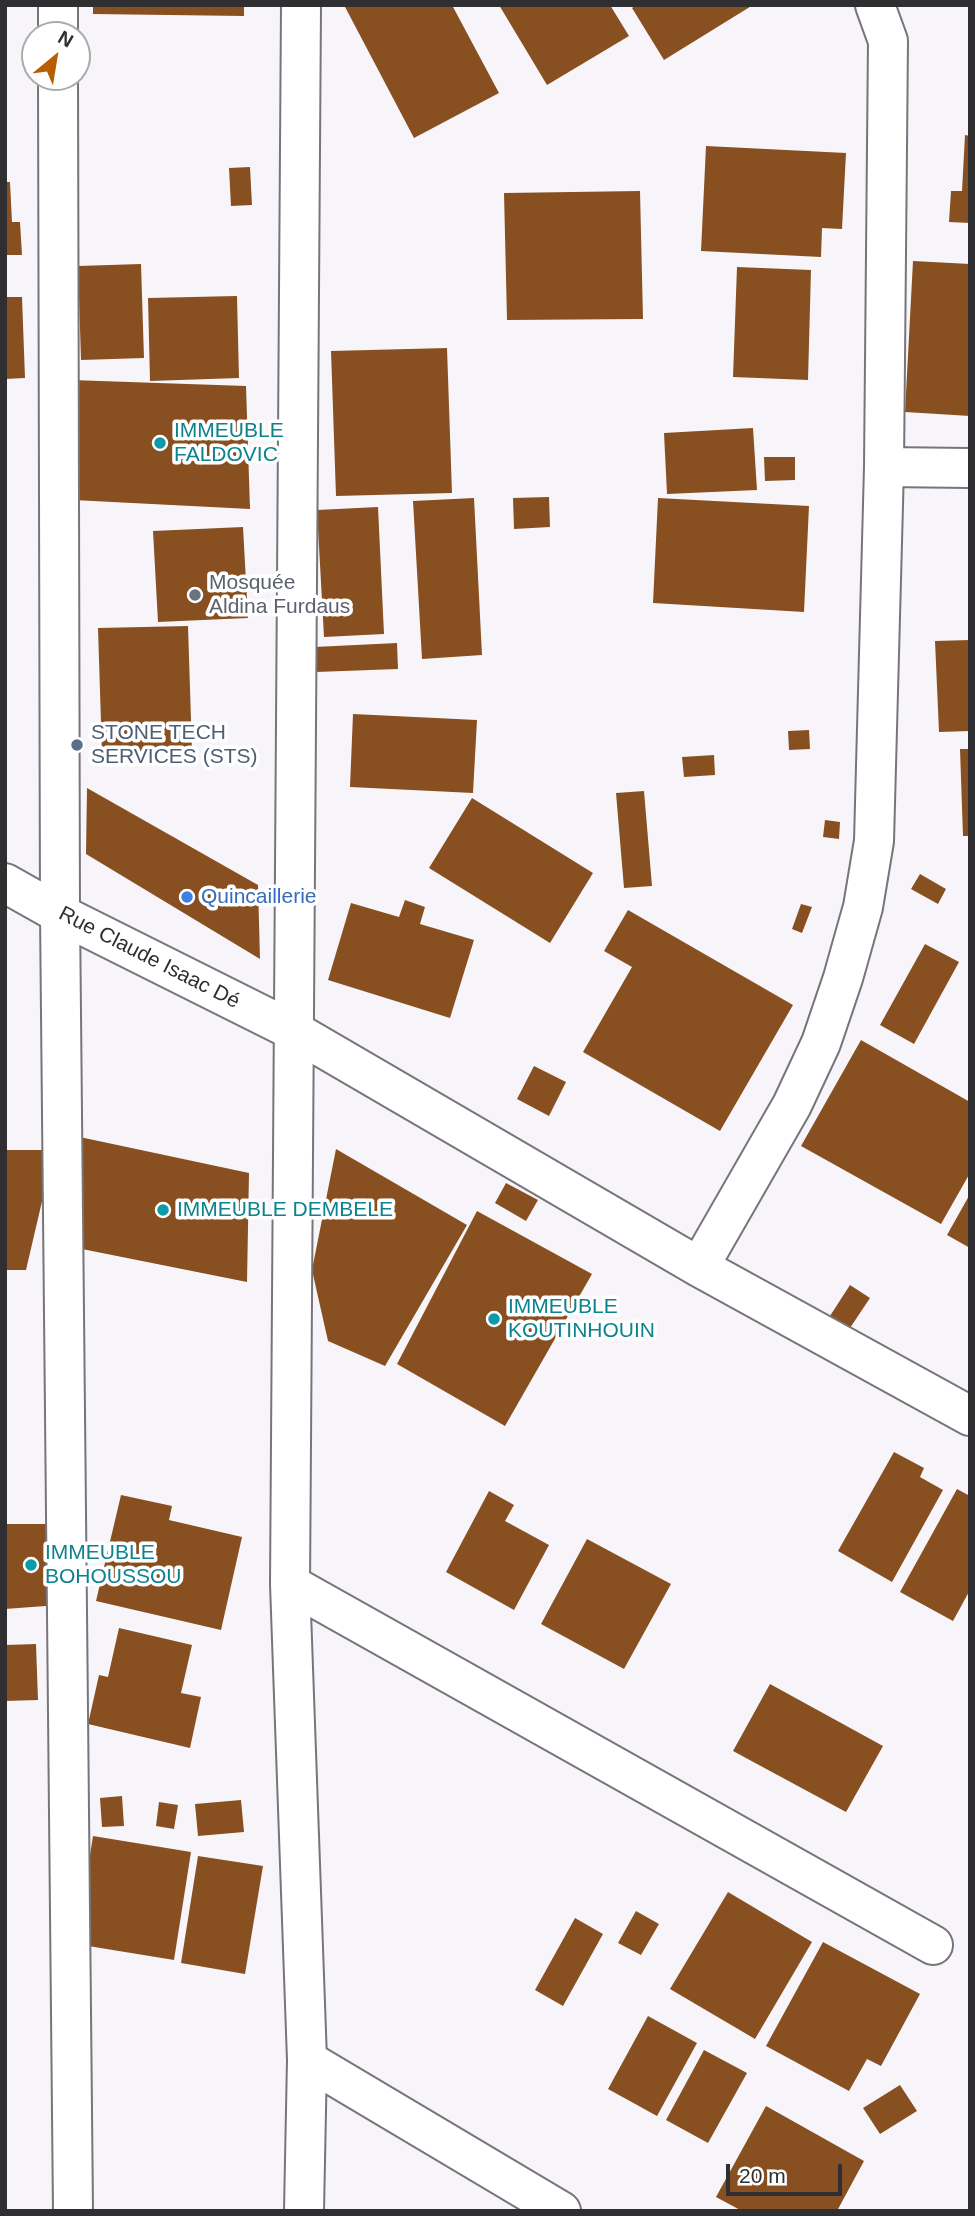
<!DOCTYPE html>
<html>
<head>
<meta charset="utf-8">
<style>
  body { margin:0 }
  #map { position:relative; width:975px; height:2216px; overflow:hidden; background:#f7f5fa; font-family:Helvetica,sans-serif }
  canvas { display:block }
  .frame { position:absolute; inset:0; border:7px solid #2f2e30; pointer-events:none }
  .north { position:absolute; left:21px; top:21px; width:70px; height:70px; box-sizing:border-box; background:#fff; border:2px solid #acabac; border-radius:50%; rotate:30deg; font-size:19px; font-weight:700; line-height:28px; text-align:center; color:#2f2e30 }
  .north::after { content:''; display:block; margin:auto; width:24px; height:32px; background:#b85d00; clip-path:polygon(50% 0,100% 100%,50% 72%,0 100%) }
  .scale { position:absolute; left:726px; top:2164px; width:116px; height:32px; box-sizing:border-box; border:4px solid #2f2e30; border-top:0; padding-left:9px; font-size:21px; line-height:24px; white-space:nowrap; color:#2f2e30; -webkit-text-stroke:5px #fff; paint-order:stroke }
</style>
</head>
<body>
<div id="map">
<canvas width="975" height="2216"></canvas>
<div class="frame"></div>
<div class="north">N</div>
<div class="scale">20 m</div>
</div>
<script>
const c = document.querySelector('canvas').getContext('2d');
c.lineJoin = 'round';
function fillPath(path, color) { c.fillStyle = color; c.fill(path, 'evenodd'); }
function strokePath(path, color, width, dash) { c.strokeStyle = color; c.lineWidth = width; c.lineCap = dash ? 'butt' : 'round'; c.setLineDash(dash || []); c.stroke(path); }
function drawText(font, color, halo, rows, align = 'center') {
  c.font = font + ' Helvetica,sans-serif'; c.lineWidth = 7; c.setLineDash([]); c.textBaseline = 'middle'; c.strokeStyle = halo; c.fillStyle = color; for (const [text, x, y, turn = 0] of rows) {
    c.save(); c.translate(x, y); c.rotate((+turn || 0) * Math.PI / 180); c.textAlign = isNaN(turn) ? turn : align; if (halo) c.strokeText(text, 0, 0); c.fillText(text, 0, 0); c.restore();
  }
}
fillPath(new Path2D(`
  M93,5H244V16L93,14Z
  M344,5H452L499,93L414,138Z
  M499,5H610L629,36L547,85Z
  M636,5H753L664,60L632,8Z
  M965,135L970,136V223L949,222L951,191H962Z
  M706,146L846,153L842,229L822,228L821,257L701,251Z
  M250,167L252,205L231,206L229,168Z
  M5,182H10L12,222H20L22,255H5Z
  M640,191L643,319L507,320L504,193Z
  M913,261L970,264V416L905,412Z
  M141,264L144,358L81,360L78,266Z
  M737,267L811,270L808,380L733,377Z
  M237,296L239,378L150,381L148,298Z
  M5,297H22L25,378L5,379Z
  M447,348L452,493L336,496L331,351Z
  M71,380L246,386L250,509L73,500Z
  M753,428L757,490L667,494L664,433Z
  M764,457H795V480L765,481Z
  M549,497L550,527L514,529L513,498Z
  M474,498L482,655L422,659L413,501Z
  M658,498L809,506L804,612L653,603Z
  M378,507L384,634L324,637L317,510Z
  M243,527L248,618L158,622L153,531Z
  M188,626L192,751L102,754L98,628Z
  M970,640V731L939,732L935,641Z
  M397,643L398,669L316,672L314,647Z
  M353,714L477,720L473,793L350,787Z
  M809,730L810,749L789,750L788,731Z
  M960,749H970V836H963Z
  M714,755L715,775L684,777L682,757Z
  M87,788L258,885L260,959L86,854Z
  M644,791L652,886L624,888L616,793Z
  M472,798L593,873L550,943L429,868Z
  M825,820L840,822L839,839L823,837Z
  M920,874L946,889L938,904L911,889Z
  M405,900L425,907L420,924L474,940L450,1018L328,980L351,903L399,917Z
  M801,904L812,907L802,933L792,929Z
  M628,910L793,1005L720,1131L583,1052L632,967L604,951Z
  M925,944L959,962L914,1044L880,1025Z
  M861,1040L970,1102V1173L941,1224L801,1146Z
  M534,1066L566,1082L549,1116L517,1099Z
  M75,1136L249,1173L247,1282L77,1248Z
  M336,1149L467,1225L385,1366L328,1341L312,1270Z
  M5,1150H54L26,1270H5Z
  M506,1183L538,1200L526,1221L495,1203Z
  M970,1194V1248L947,1235Z
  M477,1211L592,1274L505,1426L397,1364Z
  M850,1285L870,1298L848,1331L828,1319Z
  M894,1452L924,1468L920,1477L943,1490L892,1582L838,1551Z
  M957,1489L970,1496V1590L953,1621L900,1592Z
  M489,1491L514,1505L505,1521L549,1545L514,1610L446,1572Z
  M121,1495L172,1506L169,1520L242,1537L221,1630L96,1601Z
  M5,1524H56L59,1605L5,1609Z
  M587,1539L671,1584L624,1669L541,1624Z
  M119,1628L192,1645L181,1693L201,1697L190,1748L88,1724L99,1675L108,1677Z
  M36,1644L38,1700L5,1701V1645Z
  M770,1684L883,1746L846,1812L733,1751Z
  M122,1796L124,1826L102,1827L100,1798Z
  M241,1800L244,1832L198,1836L195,1804Z
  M159,1802L178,1805L174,1829L156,1826Z
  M93,1836L191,1852L174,1960L76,1944Z
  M198,1856L263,1866L245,1974L181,1963Z
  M728,1892L812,1942L755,2039L670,1989Z
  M636,1911L659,1924L641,1955L618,1943Z
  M575,1918L603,1934L563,2006L535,1990Z
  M823,1942L920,1994L881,2066L867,2059L849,2091L766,2046Z
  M648,2016L697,2043L657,2116L608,2089Z
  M704,2050L747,2073L708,2143L666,2120Z
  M900,2085L917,2111L880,2134L863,2108Z
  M766,2106L864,2161L837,2211H742L716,2197Z`), '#885021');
const minor = new Path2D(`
  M58,5V35
  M301,5L290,1584L307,2060L304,2211
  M58,77L60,914L73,2211
  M884,467L970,468
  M5,883L60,914L294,1031L699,1267L970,1416
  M699,1267L792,1105L821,1043L843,978L863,907L874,841L884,467L888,41L875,5
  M290,1584L933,1945
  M307,2060L561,2211`);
strokePath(minor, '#77757a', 42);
strokePath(minor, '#fff', 38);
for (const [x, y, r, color] of [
  [160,443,7,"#0f9aa8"],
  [195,595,7,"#6b7280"],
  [77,745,7,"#5c6f8a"],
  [187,897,7,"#3f7fe0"],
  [163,1210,7,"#0f9aa8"],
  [494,1319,7,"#0f9aa8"],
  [31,1565,7,"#0f9aa8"]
]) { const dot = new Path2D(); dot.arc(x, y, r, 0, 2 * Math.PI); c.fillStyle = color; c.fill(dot); strokePath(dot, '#fff', 2.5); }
drawText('21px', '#0d838f', '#fff', [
  ["IMMEUBLE",174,431],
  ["FALDOVIC",174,455],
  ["IMMEUBLE DEMBELE",177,1210],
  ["IMMEUBLE",508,1307],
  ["KOUTINHOUIN",508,1331],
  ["IMMEUBLE",45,1553],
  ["BOHOUSSOU",45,1577]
], 'left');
drawText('21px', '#5b616d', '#fff', [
  ["Mosquée",209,583],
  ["Aldina Furdaus",209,607]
], 'left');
drawText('21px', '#4e5e75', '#fff', [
  ["STONE TECH",91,733],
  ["SERVICES (STS)",91,757]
], 'left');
drawText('21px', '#366cbe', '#fff', [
  ["Quincaillerie",201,897]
], 'left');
drawText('21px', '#2f2e30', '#fff', [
  ["Rue Claude Isaac Dé",149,958,27]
]);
</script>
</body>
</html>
